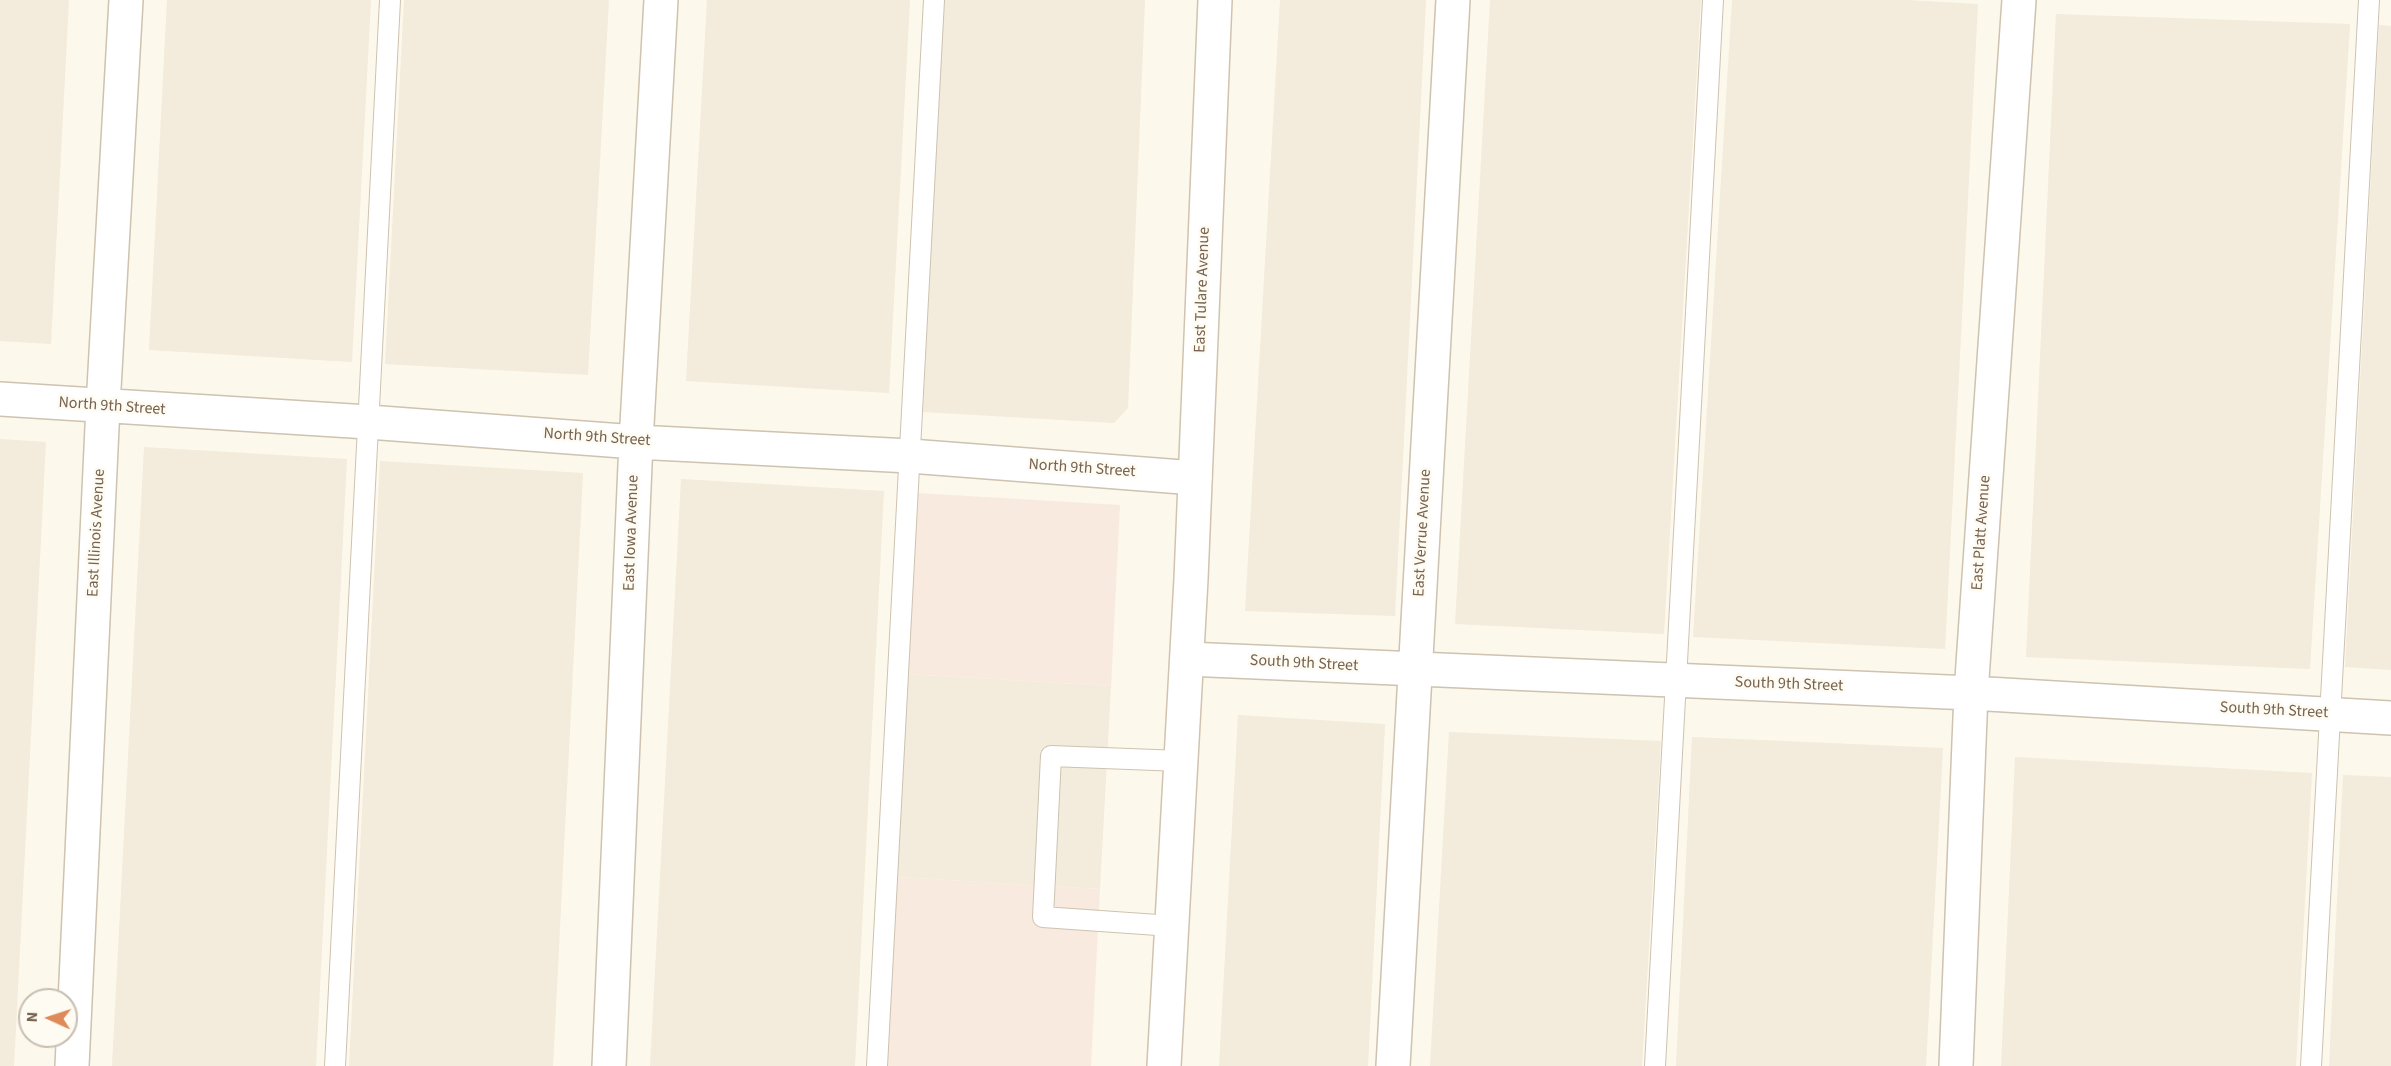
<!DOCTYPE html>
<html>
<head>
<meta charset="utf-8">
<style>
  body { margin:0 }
  #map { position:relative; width:2391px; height:1066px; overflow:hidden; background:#fcf8ec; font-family:"Source Sans 3",sans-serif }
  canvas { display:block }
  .north { position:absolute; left:18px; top:988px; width:60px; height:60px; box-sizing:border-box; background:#fefbf3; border:2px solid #c8beb1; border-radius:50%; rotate:273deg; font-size:16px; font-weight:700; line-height:24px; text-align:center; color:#77634f }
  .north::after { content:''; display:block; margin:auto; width:21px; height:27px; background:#de8a59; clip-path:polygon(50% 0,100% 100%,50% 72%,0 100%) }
</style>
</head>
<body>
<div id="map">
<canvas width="2391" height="1066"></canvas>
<div class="north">N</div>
</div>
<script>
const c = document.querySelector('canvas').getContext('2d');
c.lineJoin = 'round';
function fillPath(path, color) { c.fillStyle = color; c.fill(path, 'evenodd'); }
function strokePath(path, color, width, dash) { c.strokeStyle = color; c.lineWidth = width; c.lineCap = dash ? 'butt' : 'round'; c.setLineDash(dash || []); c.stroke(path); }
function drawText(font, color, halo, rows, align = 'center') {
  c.font = font + ' "Source Sans 3",sans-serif'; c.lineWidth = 5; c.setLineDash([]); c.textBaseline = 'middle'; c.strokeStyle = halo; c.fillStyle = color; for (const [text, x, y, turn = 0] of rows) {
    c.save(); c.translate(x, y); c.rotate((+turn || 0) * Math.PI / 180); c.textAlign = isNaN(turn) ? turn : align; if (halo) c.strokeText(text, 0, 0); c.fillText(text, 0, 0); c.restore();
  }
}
fillPath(new Path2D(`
  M0,0H69L51,344L0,341Z
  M167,0H371L352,362L149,350Z
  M404,0H609L588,375L385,364Z
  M707,0H910L889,393L686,381Z
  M927,0H1145L1128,408L1114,423L923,412L939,70Z
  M1280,0H1426L1395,616L1245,611Z
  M1490,0H1701L1664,634L1455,624Z
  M1732,0H1907L1978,4L1945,649L1693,637Z
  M2056,14L2350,24L2310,669L2026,657Z
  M2379,25L2391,26V670L2345,667Z
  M0,439L46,442L14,1066H0Z
  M144,447L347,459L316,1066H112Z
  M380,461L583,473L553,1066H349Z
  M681,479L884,491L855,1066H650Z
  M907,674L1111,686L1100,889L897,877Z
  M1238,715L1385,724L1368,1066H1219Z
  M1449,732L1661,741L1642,1066H1430Z
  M1692,737L1943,748L1926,1066H1676Z
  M2015,757L2312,773L2296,1066H2001Z
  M2343,775L2391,777V1066H2329Z`), '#f3ebdb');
fillPath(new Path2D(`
  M917,493L1120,505L1111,686L907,674Z
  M897,877L1100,889L1091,1066H887Z`), '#f8eade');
const lane = new Path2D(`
  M1172,926L1043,917L1051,756L1181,761
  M335,1066L390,0
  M877,1066L934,0
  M1655,1066L1713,0
  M2311,1066L2369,0`);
const street = new Path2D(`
  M0,399L368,422L636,442L910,456L1195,478
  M1187,659L1971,693L2391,718
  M72,1066L103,406L126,0
  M609,1066L636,442L661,0
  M1393,1066L1453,0
  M1956,1066L1971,693L2019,0`);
const secondary = new Path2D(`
  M1164,1066L1191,579L1215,0`);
strokePath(lane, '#cec2b1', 22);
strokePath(street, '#cec2b1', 36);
strokePath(secondary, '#d1c3af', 36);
strokePath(lane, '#fff', 20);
strokePath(street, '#fff', 33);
strokePath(secondary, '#fff', 33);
drawText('16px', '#77634f', '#fefbf3', [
  ["East Tulare Avenue",1203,290,-88],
  ["North 9th Street",112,407,4],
  ["North 9th Street",597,438,4],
  ["North 9th Street",1082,469,4],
  ["East Illinois Avenue",97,533,-87],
  ["East Iowa Avenue",632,533,-88],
  ["East Verrue Avenue",1423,533,-87],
  ["East Platt Avenue",1982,533,-86],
  ["South 9th Street",1304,664,3],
  ["South 9th Street",1789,685,2],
  ["South 9th Street",2274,711,3]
]);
</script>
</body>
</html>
